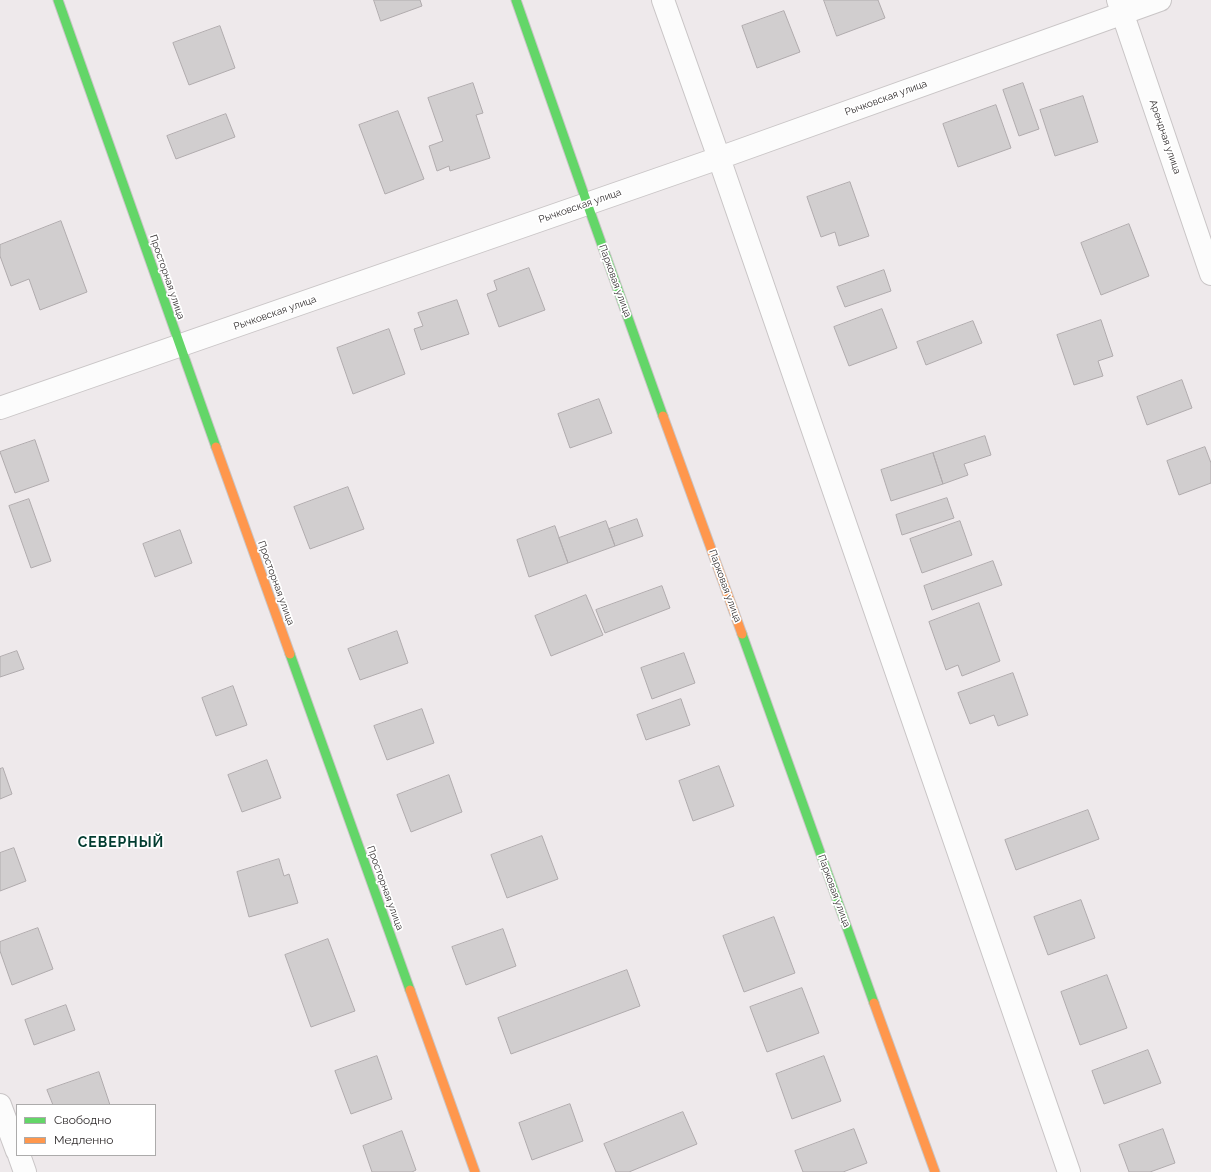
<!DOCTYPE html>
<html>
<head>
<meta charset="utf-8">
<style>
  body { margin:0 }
  #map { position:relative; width:1211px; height:1172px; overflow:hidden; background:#eee9eb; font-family:Raleway,sans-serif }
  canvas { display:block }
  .legend { position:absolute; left:16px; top:1104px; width:140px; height:52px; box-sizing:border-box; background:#fff; border:1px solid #acabab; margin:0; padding:5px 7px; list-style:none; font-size:12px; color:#302c2d }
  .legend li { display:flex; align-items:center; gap:8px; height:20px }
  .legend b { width:20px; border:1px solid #acabab }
</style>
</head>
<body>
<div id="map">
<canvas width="1211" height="1172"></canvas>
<ul class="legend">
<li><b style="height:5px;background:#63d668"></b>Свободно</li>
<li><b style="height:5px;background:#ff974d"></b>Медленно</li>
</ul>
</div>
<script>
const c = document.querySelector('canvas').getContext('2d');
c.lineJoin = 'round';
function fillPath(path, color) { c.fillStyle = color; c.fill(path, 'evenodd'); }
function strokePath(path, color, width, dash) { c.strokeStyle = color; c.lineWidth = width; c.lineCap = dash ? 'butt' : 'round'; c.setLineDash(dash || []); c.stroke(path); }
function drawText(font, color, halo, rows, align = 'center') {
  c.font = font + ' Raleway,sans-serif'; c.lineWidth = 3.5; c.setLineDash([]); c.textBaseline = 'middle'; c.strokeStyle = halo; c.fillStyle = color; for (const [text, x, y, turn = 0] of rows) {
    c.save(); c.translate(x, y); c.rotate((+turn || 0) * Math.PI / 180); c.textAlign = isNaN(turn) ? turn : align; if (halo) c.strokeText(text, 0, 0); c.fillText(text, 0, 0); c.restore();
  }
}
const building = new Path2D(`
  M374,0H420L422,6L381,21Z
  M824,0H878L885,18L837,36Z
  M784,11L800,52L757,68L742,26Z
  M220,26L235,68L189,85L173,43Z
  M473,83L483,113L476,115L490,158L450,171L449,166L437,171L429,146L443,141L428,98Z
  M1023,83L1039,129L1019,136L1003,90Z
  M1083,96L1098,142L1055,156L1040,110Z
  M996,105L1011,148L958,167L943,124Z
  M398,111L424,179L385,194L359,125Z
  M226,114L235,137L176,159L167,136Z
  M850,182L869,236L839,246L835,232L821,237L807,197Z
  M61,221L87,292L40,310L29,279L11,286L0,256V245Z
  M1129,224L1149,276L1101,295L1081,243Z
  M529,268L545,310L499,327L487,294L497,290L494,281Z
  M884,270L891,291L845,307L837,287Z
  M457,300L469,334L421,350L414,329L423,326L418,313Z
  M882,309L897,348L849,366L834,327Z
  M1101,320L1113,356L1098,361L1103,376L1074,385L1057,335Z
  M973,321L982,343L926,365L917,342Z
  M389,329L405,374L353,394L337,348Z
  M1182,380L1192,408L1147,425L1137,397Z
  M599,399L612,433L570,448L558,414Z
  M985,436L991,455L964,464L968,475L943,484L933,453Z
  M35,440L49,481L15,493L0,452Z
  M1205,447L1211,463V483L1179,495L1167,461Z
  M933,453L943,484L891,501L881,470Z
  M348,487L364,529L310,549L294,507Z
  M947,498L954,518L902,535L896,515Z
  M29,499L51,561L31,568L9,506Z
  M637,519L643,536L615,546L609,529Z
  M606,521L615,546L568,563L559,538Z
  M960,521L972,555L922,573L910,539Z
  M555,526L568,563L529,577L517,540Z
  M180,530L192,563L155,577L143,544Z
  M993,561L1002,585L932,610L924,586Z
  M662,586L670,608L605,633L596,610Z
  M586,595L603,635L551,656L535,616Z
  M979,603L1000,661L962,676L958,665L946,670L929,622Z
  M397,631L408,663L360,680L348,649Z
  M17,651L24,669L0,677V657Z
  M684,653L695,683L652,699L641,668Z
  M1013,673L1028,715L998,726L994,715L970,724L958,693Z
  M233,686L247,725L216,736L202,698Z
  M681,699L690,725L646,740L637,715Z
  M422,709L434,743L387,760L374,726Z
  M267,760L281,798L242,812L228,775Z
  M719,766L734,806L693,821L679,781Z
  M3,768L12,794L0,799V769Z
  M449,775L462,812L411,832L397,795Z
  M1088,810L1099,839L1016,870L1005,840Z
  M542,836L558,879L507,898L491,855Z
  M14,848L26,881L0,891V853Z
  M279,859L284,876L289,874L298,903L249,917L237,872Z
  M1081,900L1095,938L1048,955L1034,917Z
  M774,917L795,973L744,992L723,936Z
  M38,928L53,969L12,985L0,951V942Z
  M503,929L516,966L466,985L452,947Z
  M328,939L355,1011L311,1027L285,955Z
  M627,970L640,1006L511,1054L498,1018Z
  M1107,975L1127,1028L1080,1045L1061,992Z
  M802,988L819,1033L767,1052L750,1007Z
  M66,1005L75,1030L34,1045L25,1020Z
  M1148,1050L1161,1083L1104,1104L1092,1071Z
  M377,1056L392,1099L351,1114L335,1071Z
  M824,1056L841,1101L792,1119L776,1074Z
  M99,1072L110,1105H53L47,1090Z
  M570,1104L583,1141L532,1160L519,1123Z
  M683,1112L697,1144L629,1172H616L604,1144Z
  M854,1129L867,1163L843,1172H803L795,1151Z
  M1163,1129L1175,1163L1150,1172H1129L1119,1145Z
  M402,1131L416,1170L412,1172H372L363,1146Z`);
fillPath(building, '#d1cecf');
strokePath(building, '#b0abad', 1);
const street = new Path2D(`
  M663,0L719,158L1069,1172
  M1118,0L1211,274
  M0,408L719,158L1160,0
  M0,1105L17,1151
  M19,1155L25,1172`);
const fast = new Path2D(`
  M58,0L216,447
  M516,0L587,203L663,416
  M742,634L874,1003
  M290,654L410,990`);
const slow = new Path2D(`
  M663,416L742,634
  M216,447L290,654
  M410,990L475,1172
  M874,1003L935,1172`);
strokePath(street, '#c9c5c6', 24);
strokePath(fast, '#c9c5c6', 11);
strokePath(slow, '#c9c5c6', 11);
strokePath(street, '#fcfcfc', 22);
strokePath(fast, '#63d668', 9);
strokePath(slow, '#ff974d', 9);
drawText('10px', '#302c2d', '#fff', [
  ["Рычковская улица",886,98,-20],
  ["Арендная улица",1165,137,71],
  ["Рычковская улица",580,206,-19],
  ["Просторная улица",167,277,71],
  ["Парковая улица",615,281,70],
  ["Рычковская улица",275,313,-19],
  ["Просторная улица",276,583,70],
  ["Парковая улица",725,586,70],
  ["Просторная улица",385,888,70],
  ["Парковая улица",834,891,70]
]);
c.letterSpacing = '1px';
drawText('bold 14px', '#023c30', '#fff', [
  ["СЕВЕРНЫЙ",121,843]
]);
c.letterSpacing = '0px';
</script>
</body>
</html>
